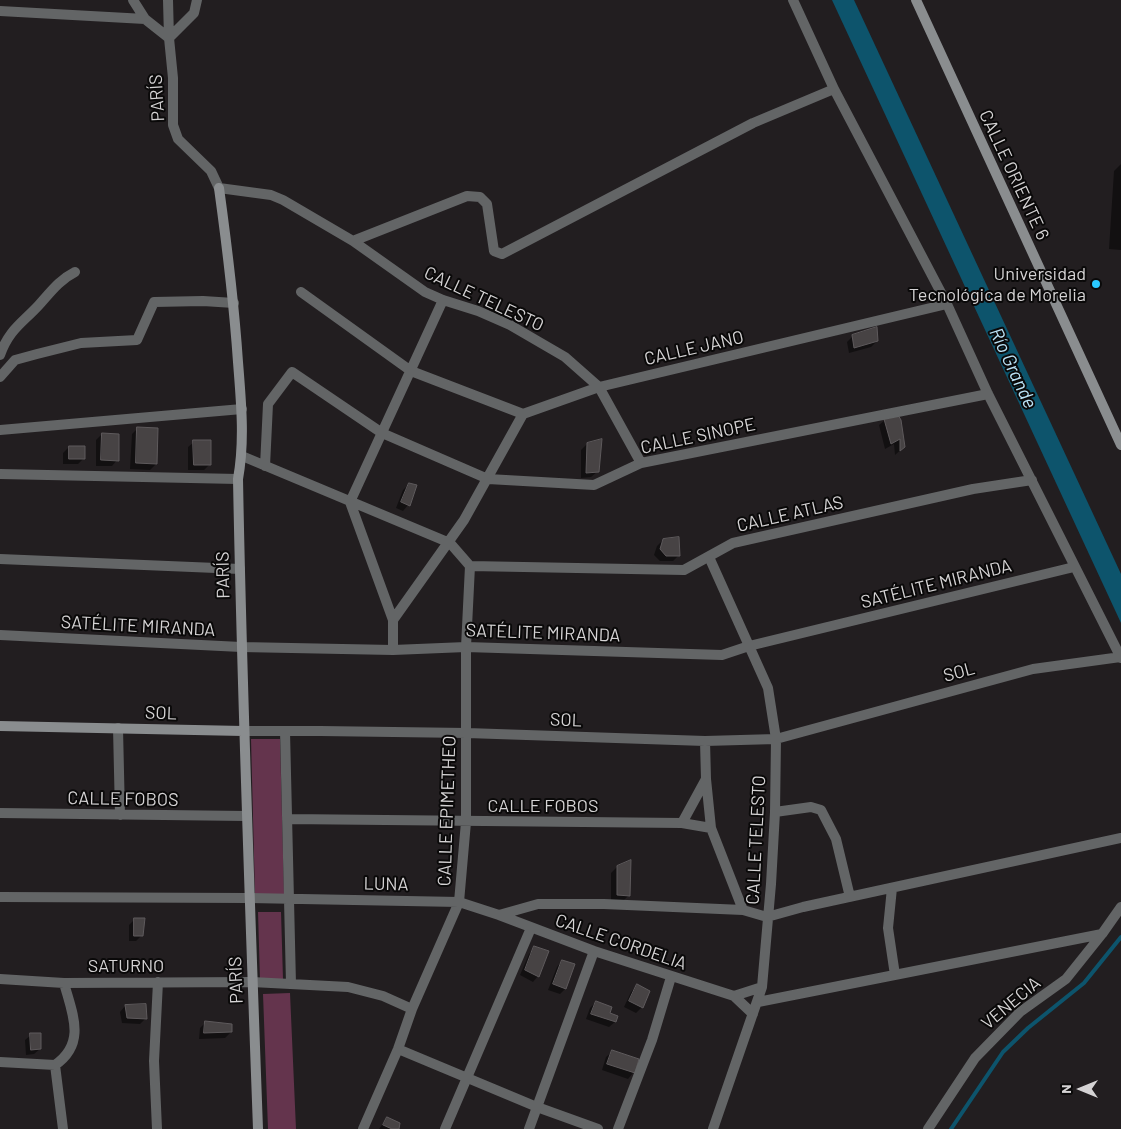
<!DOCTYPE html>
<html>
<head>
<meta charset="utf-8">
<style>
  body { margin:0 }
  #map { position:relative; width:1121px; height:1129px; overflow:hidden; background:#221e20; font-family:Barlow,sans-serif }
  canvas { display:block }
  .north { position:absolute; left:1056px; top:1064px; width:50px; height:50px; -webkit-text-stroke:4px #0a0909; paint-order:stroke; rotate:270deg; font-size:14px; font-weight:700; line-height:20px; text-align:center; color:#d5d3d4 }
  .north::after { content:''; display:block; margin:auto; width:18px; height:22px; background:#d5d3d4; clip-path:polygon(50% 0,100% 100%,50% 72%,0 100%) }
</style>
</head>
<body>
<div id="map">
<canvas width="1121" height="1129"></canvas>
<div class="north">N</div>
</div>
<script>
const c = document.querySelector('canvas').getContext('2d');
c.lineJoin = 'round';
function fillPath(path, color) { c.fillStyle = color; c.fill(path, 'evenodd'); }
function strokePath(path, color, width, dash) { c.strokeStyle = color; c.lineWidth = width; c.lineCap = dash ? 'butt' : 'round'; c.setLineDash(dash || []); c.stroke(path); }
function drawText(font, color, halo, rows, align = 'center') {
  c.font = font + ' Barlow,sans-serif'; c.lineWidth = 4; c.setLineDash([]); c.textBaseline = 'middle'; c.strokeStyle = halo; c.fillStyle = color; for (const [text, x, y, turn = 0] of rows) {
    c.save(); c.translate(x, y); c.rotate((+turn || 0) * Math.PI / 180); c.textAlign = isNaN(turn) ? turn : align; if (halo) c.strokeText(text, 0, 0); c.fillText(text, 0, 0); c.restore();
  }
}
fillPath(new Path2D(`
  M251,739H280L284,894L255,895Z
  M258,912H281L283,979L260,980Z
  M290,993L296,1129H268L263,994Z`), '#64344d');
fillPath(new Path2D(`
  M832,0H854L1121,574V623Z`), '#0d546c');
fillPath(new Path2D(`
  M1121,164V250L1109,249L1114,171Z
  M853,336L877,341L871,347L849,353L847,342Z
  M897,417L904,447L895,455L894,444L885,449L879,425L885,420Z
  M138,428L156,464L150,470L130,469L132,434Z
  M102,434L117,460L112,466H96V440Z
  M194,442L210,464L204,470H188V447Z
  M587,444L597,472L591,477L581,478V450Z
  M69,447L84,458L78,464H63V453Z
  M409,484L408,505L403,511L396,508L403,490Z
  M663,540L679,555L673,561H660L654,555L657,546Z
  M617,867L629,895L623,901L611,900V873Z
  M134,920L142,935L136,941H129V925Z
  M535,948L538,976L533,982L520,975L529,954Z
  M562,961L565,989L560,994L548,990L557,967Z
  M637,986L642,1007L636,1013L624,1007L631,992Z
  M596,1002L615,1022L609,1027L586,1019L590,1008Z
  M125,1006L146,1018L140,1024L122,1023L120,1012Z
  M206,1022L231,1032L225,1038L199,1039L200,1028Z
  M31,1035L40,1049L34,1054L26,1055L25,1040Z
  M612,1052L638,1060L633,1073L628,1079L602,1070L606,1057Z
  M387,1118L398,1129H379Z`), '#0007');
strokePath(new Path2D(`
  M951,1129L1003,1052L1028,1028L1084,983L1121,937`), '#0d546c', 4);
const building = new Path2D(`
  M877,327L878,341L854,348L852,335Z
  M898,415L901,420L905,447L900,451V439L891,444L884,419Z
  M137,427L158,428L157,464L136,463Z
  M102,433L119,434V461L101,460Z
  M602,439L599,472L586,473L587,443Z
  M193,440H211V465H194Z
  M69,446H85V459H69Z
  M409,483L417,485L410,506L401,502Z
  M679,537L680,556H666L660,549L663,539Z
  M631,860L630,896L617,895V866Z
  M134,918H145L143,936H134Z
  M534,946L549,951L539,977L525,970Z
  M562,960L575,964L566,989L553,984Z
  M637,984L650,991L643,1008L629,1001Z
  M596,1001L612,1007L610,1013L618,1016L616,1022L591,1014Z
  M146,1004L147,1019L127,1018L125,1005Z
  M205,1021L232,1024V1032L204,1033Z
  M30,1033H41V1049L31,1050Z
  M612,1050L639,1059L635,1073L607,1064Z
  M387,1117L400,1123L399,1129H392L383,1125Z`);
fillPath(building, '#474344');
strokePath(building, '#5e5a5c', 1);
strokePath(new Path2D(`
  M133,0L145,19L169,38
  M168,0L169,38L173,78V125L178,139L211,171L219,188L271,195L283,200L353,241L425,292L443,300L478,311L510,325L565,357L599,387L641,463
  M793,0L834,89L947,304L988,394L1121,658
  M0,11L145,19
  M169,38L194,13L197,0
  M353,241L467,196L480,197L487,204L494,251L502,254L753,123L834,89
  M301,292L411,371L523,414
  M0,355C9,330 21,324 38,306C50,293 59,280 75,272
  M0,377L15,360L37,354L81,343L137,340L154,302L203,301L234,303
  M0,430L242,409
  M242,456L450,543L470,566L684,570L733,543L973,489L1032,480
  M265,466L268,404L292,372L382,433L488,479L594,485L641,463L988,394
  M0,474L238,479
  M709,557L768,688L776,739L775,812L771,884L762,987L713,1129
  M0,559L240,569
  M393,620L350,502L443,300
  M0,635L241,647L393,650L466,647L722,655L749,646L1074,567
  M393,650V620L464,520L523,414L599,387L947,304
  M118,728L120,815
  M243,731H320L467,733L705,741L776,739L1033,669L1121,657
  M285,731L291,984
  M705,741L706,779L711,828L743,910
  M775,812L811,807L821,810L836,839L850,897
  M0,813L246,816
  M287,819L682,823L711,828
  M682,823L706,779
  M892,888L888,928L895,975
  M0,897L249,898L459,902L499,915L538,904H604L743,910L767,917L803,907L1121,838
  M499,915L594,951L734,996L753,1014
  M0,979L64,983L252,982L348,987L383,996L412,1009
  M734,996L762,987
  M758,1002L1102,934
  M398,1049L537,1107L598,1129
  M0,1062L55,1065
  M55,1065C87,1043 72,1013 64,983
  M55,1065L63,1129
  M157,1129L154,1061L158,982
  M363,1129L398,1049L412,1009L459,902L466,822V647L470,566
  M445,1129L531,928
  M529,1129L594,951
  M618,1129L652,1040L671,977
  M928,1129L975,1058L1020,1012L1066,979L1102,934L1121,907`), '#636566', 10);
strokePath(new Path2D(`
  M916,0L1121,445
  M219,188C227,246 234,303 238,362C241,401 245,440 238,479C242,696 250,912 258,1129
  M0,726L243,731`), '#8a8d8f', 10);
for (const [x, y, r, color] of [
  [1096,284,5,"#29c8ff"]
]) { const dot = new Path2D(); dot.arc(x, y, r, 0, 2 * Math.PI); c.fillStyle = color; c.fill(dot); strokePath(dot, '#0a0909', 2); }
drawText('18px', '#d5d3d4', '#0a0909', [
  ["PARÍS",157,98,-93],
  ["CALLE ORIENTE 6",1014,175,65],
  ["CALLE TELESTO",484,299,25],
  ["CALLE JANO",694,348,-13],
  ["CALLE SINOPE",698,436,-12],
  ["CALLE ATLAS",790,514,-13],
  ["PARÍS",223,575,-91],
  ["SATÉLITE MIRANDA",936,584,-14],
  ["SATÉLITE MIRANDA",138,626,3],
  ["SATÉLITE MIRANDA",543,633,2],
  ["SOL",959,672,-15],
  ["SOL",161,713,2],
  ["SOL",566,720,2],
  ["CALLE FOBOS",123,799,1],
  ["CALLE FOBOS",543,806],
  ["CALLE EPIMETHEO",447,811,-88],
  ["CALLE TELESTO",756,840,-87],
  ["LUNA",386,884,1],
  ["CALLE CORDELIA",621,942,19],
  ["SATURNO",126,966],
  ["PARÍS",236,980,-92],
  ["VENECIA",1011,1003,-40]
]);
drawText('18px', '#d5d3d4', '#0a0909', [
  ["Universidad",1086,274],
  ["Tecnológica de Morelia",1086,295]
], 'right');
drawText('italic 19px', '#bbe3f6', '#0a0909', [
  ["Río Grande",1013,368,65]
]);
</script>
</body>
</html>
